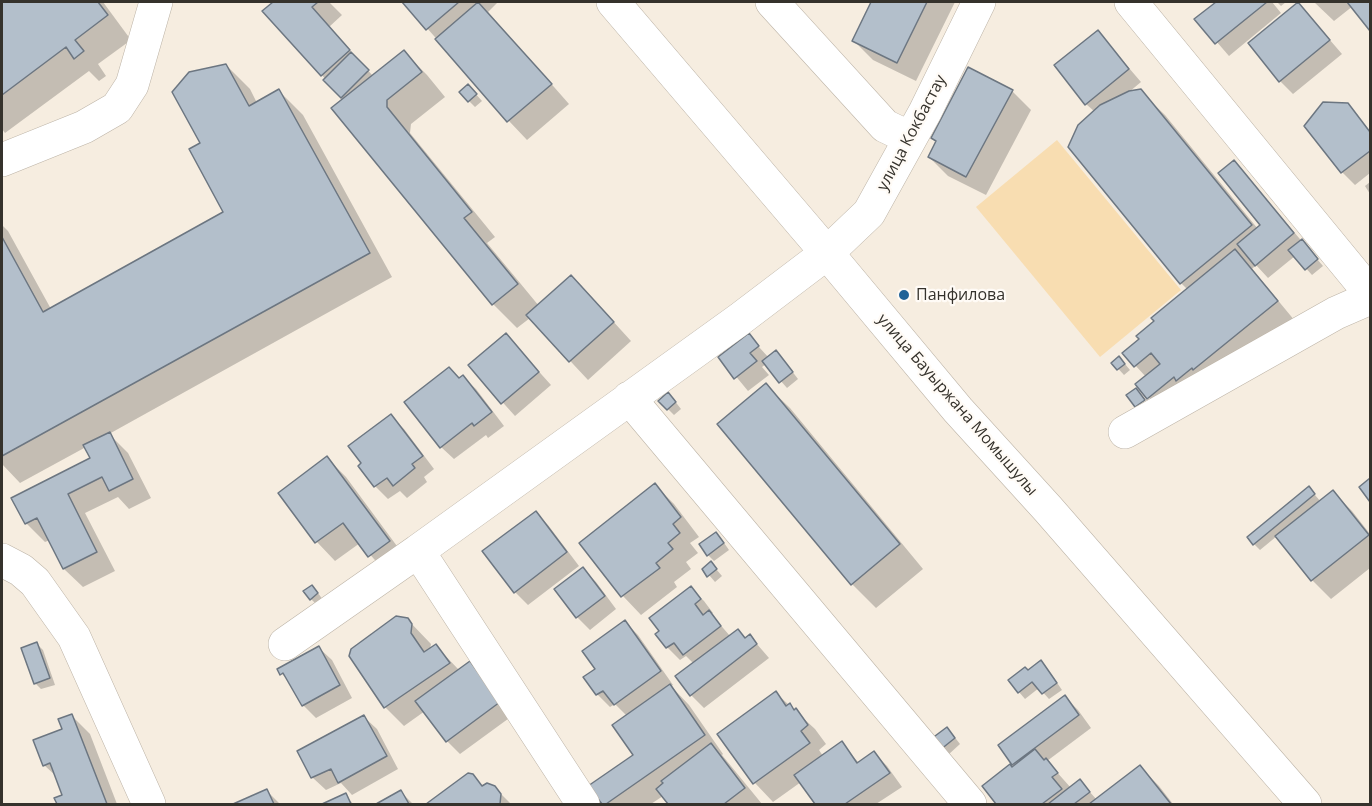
<!DOCTYPE html>
<html>
<head>
<meta charset="utf-8">
<style>
  body { margin:0 }
  #map { position:relative; width:1372px; height:806px; overflow:hidden; background:#f6ede0; font-family:"Open Sans",sans-serif }
  canvas { display:block }
  .frame { position:absolute; inset:0; border:3px solid #35322c; pointer-events:none }
</style>
</head>
<body>
<div id="map">
<canvas width="1372" height="806"></canvas>
<div class="frame"></div>
</div>
<script>
const c = document.querySelector('canvas').getContext('2d');
c.lineJoin = 'round';
function fillPath(path, color) { c.fillStyle = color; c.fill(path, 'evenodd'); }
function strokePath(path, color, width, dash) { c.strokeStyle = color; c.lineWidth = width; c.lineCap = dash ? 'butt' : 'round'; c.setLineDash(dash || []); c.stroke(path); }
function drawText(font, color, halo, rows, align = 'center') {
  c.font = font + ' "Open Sans",sans-serif'; c.lineWidth = 4.5; c.setLineDash([]); c.textBaseline = 'middle'; c.strokeStyle = halo; c.fillStyle = color; for (const [text, x, y, turn = 0] of rows) {
    c.save(); c.translate(x, y); c.rotate((+turn || 0) * Math.PI / 180); c.textAlign = isNaN(turn) ? turn : align; if (halo) c.strokeText(text, 0, 0); c.fillText(text, 0, 0); c.restore();
  }
}
fillPath(new Path2D(`
  M1057,140L1181,290L1100,357L976,207Z`), '#f8ddb1');
fillPath(new Path2D(`
  M2,2H103L131,40L98,64L106,76L99,81L89,71L5,133L2,129Z
  M275,2H329L342,15L329,27L373,76L404,52L427,75L445,97L411,124L410,133L495,237L487,243L539,306L590,296L631,341L588,380L530,318L517,328L493,304L333,108L344,100L265,11Z
  M404,2H498L488,12L569,104L527,140L509,121Z
  M873,2H955L916,81L873,60L854,41Z
  M1218,2H1272L1281,13L1229,56L1197,19Z
  M1277,2H1286L1281,6Z
  M1314,2H1370V29L1353,6L1334,21Z
  M1298,3L1342,54L1293,94L1280,81Z
  M1098,32L1141,82L1129,92L1140,91L1165,115L1258,229L1262,225L1234,162L1323,266L1312,275L1295,256L1268,278L1256,265L1252,269L1295,321L1167,417L1137,385L1146,377L1124,353L1141,339L1188,290L1181,283L1095,112L1086,104Z
  M226,65L250,89L257,103L279,91L303,115L392,277L109,434L128,453L151,498L129,509L118,497L85,513L115,571L83,587L64,569L50,540L45,542L26,523L92,459L86,447L20,483L2,464V225L8,231L51,309L225,212L202,143Z
  M1012,91L1031,110L986,195L948,176L929,157Z
  M474,92L482,101L475,107L469,101Z
  M1347,104L1370,131V173L1355,185L1342,172L1306,126Z
  M1370,182V194L1365,186Z
  M506,335L551,385L515,416L470,366Z
  M748,335L769,358H782L798,379L787,388L766,364L762,367L769,375L748,391L720,357Z
  M1113,363L1125,364L1130,370L1124,375Z
  M463,377L476,389L504,426L488,438L486,435L454,459L441,447L460,379Z
  M766,385L790,408L923,569L876,608L852,584Z
  M674,400L681,409L674,415L668,409Z
  M391,416L404,429L434,469L424,477L427,482L407,498L400,491L388,499L375,486Z
  M327,458L346,477L408,561L388,575L360,543L335,561L317,542L280,493Z
  M655,485L674,504L699,537L690,543L698,553L686,562L691,569L674,582L677,587L641,615L623,596L581,543Z
  M1309,488L1321,502L1333,492L1352,511L1370,534V568L1331,599L1312,580L1277,536L1260,550L1254,544Z
  M536,513L548,525L579,566L528,605L515,592Z
  M722,540L729,550L714,561L708,555Z
  M711,563L722,576L715,582L704,569Z
  M583,569L596,582L616,609L590,630L577,617Z
  M691,588L704,601L713,613L711,614L730,636L746,639L750,636L769,658L704,708L691,695L694,664L686,656L680,660L667,647Z
  M318,593L323,600L317,605L311,599Z
  M407,619L431,644L430,650L436,646L459,670L512,716L460,754L447,741L425,711L404,726L385,707Z
  M625,622L638,635L673,685L671,686L689,705L723,754L722,755L762,804H669L663,796L651,804H603L590,786L635,756L627,716L615,704L610,707L597,694L585,678L597,670Z
  M37,644L43,650L55,685L41,689L35,683Z
  M319,648L332,660L352,698L316,718L303,705L291,683L282,674Z
  M1047,668L1062,690L1049,699L1039,688L1025,699L1019,692L1028,672Z
  M776,693L815,729L826,744L819,750L823,756L841,743L859,763L874,753L887,766L902,787L876,804H817L801,782L773,802L755,783L719,735Z
  M1065,697L1078,710L1091,728L1047,761L1071,788L1080,781L1097,800L1140,767L1159,786L1173,804H998L984,786L1016,766L1013,764Z
  M71,715L90,734L117,804H58L56,799L64,795L57,777L44,765Z
  M364,717L377,729L398,769L352,795L341,783L326,790L313,778L299,752Z
  M953,735L960,744L948,755L941,749Z
  M468,774L472,775L483,787H494L511,804H429Z
  M267,791L280,804H237Z
  M401,792L413,804H379Z
  M346,795L353,804H326Z`), '#0003');
const building = new Path2D(`
  M2,2H98L108,15L75,40L84,51L74,59L66,47L2,95Z
  M273,2H318L312,7L350,50L321,76L262,11Z
  M402,2H459L426,30Z
  M478,2L552,84L507,122L435,39Z
  M871,2H927L897,63L852,41Z
  M1216,2H1267L1215,44L1194,19Z
  M1298,2L1330,40L1279,82L1248,43Z
  M1347,2H1370V31Z
  M1098,30L1129,69L1085,105L1054,65Z
  M404,50L422,72L387,100V107L472,212L464,218L518,284L492,305L331,108Z
  M351,52L369,70L341,98L323,80Z
  M226,64L249,106L279,89L370,253L2,456V237L43,312L223,212L189,149L200,143L172,92L189,72Z
  M968,67L1013,90L966,177L928,157L936,141L931,138Z
  M468,84L477,94L468,102L459,92Z
  M1141,89L1252,225L1180,284L1068,147L1078,125L1100,105L1129,91Z
  M1323,102L1348,103L1370,132V151L1341,173L1304,126Z
  M1234,160L1294,233L1255,266L1237,244L1260,225L1218,173Z
  M1302,239L1318,259L1305,270L1288,250Z
  M1235,249L1278,301L1193,370L1192,368L1176,381L1174,377L1147,399L1135,384L1160,364L1151,353L1134,367L1122,353L1139,339L1136,336L1154,321L1151,318Z
  M571,275L614,322L569,362L526,315Z
  M506,333L539,372L501,404L468,365Z
  M749,333L759,346L750,353L757,361L734,379L718,357Z
  M776,350L793,372L779,383L762,361Z
  M1119,356L1125,364L1117,370L1111,363Z
  M449,367L459,378L463,375L492,412L474,426L472,423L440,448L404,402Z
  M766,383L900,544L851,585L717,424Z
  M1136,388L1145,400L1135,407L1126,395Z
  M668,392L676,402L667,410L658,401Z
  M391,414L423,456L412,464L415,468L393,486L387,478L374,487L358,466L361,463L348,446Z
  M110,432L133,479L109,491L102,477L68,494L97,552L63,569L37,518L25,524L11,498L90,458L83,445Z
  M327,456L390,541L368,557L343,523L315,543L278,493Z
  M1370,478V502L1359,487Z
  M655,483L681,517L673,524L680,533L668,543L673,549L656,563L660,568L621,597L579,543Z
  M1309,486L1315,494L1253,545L1247,537Z
  M1333,490L1369,535L1311,581L1275,536Z
  M536,511L567,552L514,593L482,551Z
  M716,532L724,543L707,556L699,544Z
  M711,561L717,569L707,577L702,569Z
  M583,567L605,596L576,618L554,589Z
  M312,585L318,593L310,600L303,591Z
  M691,586L701,599L695,604L703,615L709,610L721,626L683,655L674,643L666,648L655,634L659,631L649,618Z
  M396,616L408,618L412,624L411,633L424,652L436,644L450,663L384,708L349,656L351,649Z
  M625,620L661,671L614,705L603,691L596,695L583,677L595,669L582,651Z
  M738,629L745,638L750,634L757,644L690,696L675,676Z
  M37,642L50,678L34,684L21,648Z
  M319,646L340,685L302,706L283,673L280,675L277,669Z
  M1041,660L1057,683L1042,694L1032,682L1018,693L1008,680L1025,667L1028,670Z
  M470,661L500,702L446,742L415,701Z
  M670,684L705,735L606,804H602L588,786L633,755L612,725Z
  M776,691L786,706L790,703L794,710L796,708L808,725L801,731L810,743L753,784L717,734Z
  M1065,695L1079,715L1012,765L998,745Z
  M72,714L107,804H57L54,798L62,795L50,763L43,766L33,740L62,729L58,719Z
  M364,715L387,756L338,783L331,769L311,778L297,751Z
  M947,727L955,738L940,750L931,739Z
  M842,741L857,763L874,751L890,773L845,804H815L794,775Z
  M711,743L745,788L724,804H668L656,789L663,783L661,781Z
  M1035,749L1044,760L1046,758L1058,773L1052,777L1062,789L1042,804H996L982,786L1010,764L1012,767Z
  M1140,765L1171,804H1089Z
  M468,773L473,774L482,786L487,783L495,786L501,794L500,804H426Z
  M1080,779L1090,792L1074,804H1048Z
  M267,789L274,804H233Z
  M401,790L409,804H376Z
  M346,793L351,804H322Z`);
fillPath(building, '#b3bfcb');
strokePath(building, '#6c7681', 1.5);
const minor = new Path2D(`
  M772,2L885,126L910,138
  M1131,2L1370,293
  M2,160L84,127L117,108L132,85L156,2
  M629,398L970,804
  M1125,432L1336,313L1370,298
  M2,560L21,570L35,582L74,637L149,804
  M285,644L418,551
  M583,804L418,551L740,319L827,253L869,213L925,112L979,2`);
const tertiary = new Path2D(`
  M613,2L827,253L958,410L1048,509L1305,804`);
strokePath(minor, '#bcb3a6', 34);
strokePath(tertiary, '#bcb3a6', 34);
strokePath(minor, '#fff', 33);
strokePath(tertiary, '#fff', 33);
for (const [x, y, r, color] of [
  [904,295,6,"#206297"]
]) { const dot = new Path2D(); dot.arc(x, y, r, 0, 2 * Math.PI); c.fillStyle = color; c.fill(dot); strokePath(dot, '#fffbf6', 2); }
drawText('16px', '#35322c', '#fffbf6', [
  ["улица Кокбастау",912,133,-62],
  ["улица Бауыржана Момышулы",957,405,49]
]);
drawText('16px', '#35322c', '#fffbf6', [
  ["Панфилова",916,295]
], 'left');
</script>
</body>
</html>
